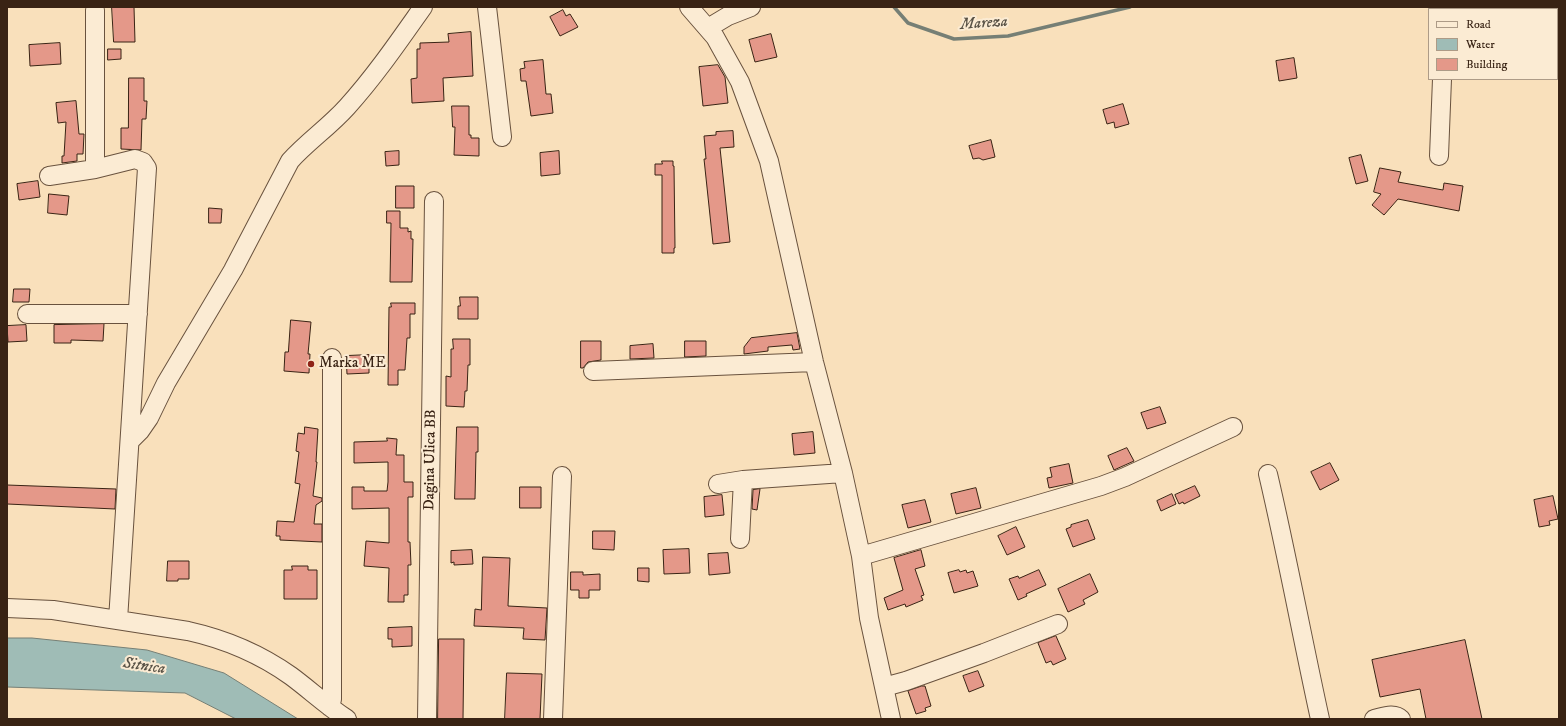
<!DOCTYPE html>
<html>
<head>
<meta charset="utf-8">
<style>
  body { margin:0 }
  #map { position:relative; width:1566px; height:726px; overflow:hidden; background:#f9e0bb; font-family:"IM FELL DW Pica",serif }
  canvas { display:block }
  .frame { position:absolute; inset:0; border:8px solid #392314; pointer-events:none }
  .legend { position:absolute; left:1428px; top:8px; width:130px; height:72px; box-sizing:border-box; background:#fbebd3; border:1px solid #ad9b87; margin:0; padding:5px 7px; list-style:none; font-size:12px; color:#392314 }
  .legend li { display:flex; align-items:center; gap:8px; height:20px }
  .legend b { width:20px; border:1px solid #ad9b87 }
</style>
</head>
<body>
<div id="map">
<canvas width="1566" height="726"></canvas>
<div class="frame"></div>
<ul class="legend">
<li><b style="height:5px;background:#fbebd3"></b>Road</li>
<li><b style="height:11px;background:#9fbcb6"></b>Water</li>
<li><b style="height:11px;background:#e49889"></b>Building</li>
</ul>
</div>
<script>
const c = document.querySelector('canvas').getContext('2d');
c.lineJoin = 'round';
function fillPath(path, color) { c.fillStyle = color; c.fill(path, 'evenodd'); }
function strokePath(path, color, width, dash) { c.strokeStyle = color; c.lineWidth = width; c.lineCap = dash ? 'butt' : 'round'; c.setLineDash(dash || []); c.stroke(path); }
function drawText(font, color, halo, rows, align = 'center') {
  c.font = font + ' "IM FELL DW Pica",serif'; c.lineWidth = 4; c.setLineDash([]); c.textBaseline = 'middle'; c.strokeStyle = halo; c.fillStyle = color; for (const [text, x, y, turn = 0] of rows) {
    c.save(); c.translate(x, y); c.rotate((+turn || 0) * Math.PI / 180); c.textAlign = isNaN(turn) ? turn : align; if (halo) c.strokeText(text, 0, 0); c.fillText(text, 0, 0); c.restore();
  }
}
const water = new Path2D(`
  M7,638H32L147,650L224,673L298,719H236L185,693L7,687Z`);
fillPath(water, '#9fbcb6');
strokePath(water, '#767f75', 1);
strokePath(new Path2D(`
  M894,7L908,23L954,39L1008,36L1130,7`), '#767f75', 3.5);
const building = new Path2D(`
  M112,7H134L135,42H114Z
  M563,10L566,16L570,14L578,27L560,36L550,17Z
  M471,32L473,76L443,78L444,101L412,103L411,79L417,78V49H420V43L449,42L448,34Z
  M771,34L777,57L755,62L749,40Z
  M60,43L61,64L30,66L29,45Z
  M108,49H121V59L108,60Z
  M1294,58L1297,78L1279,81L1276,61Z
  M543,60L546,94H551L553,113L531,116L526,81H521L520,69L525,68L524,62Z
  M718,65L725,77L728,103L703,106L699,67Z
  M129,78H144V101H147L146,119H142L141,150L121,149V128H128Z
  M76,101L79,134H84L83,154H77V161L62,163V156H64L66,122L58,123L56,103Z
  M1123,104L1129,124L1115,128L1114,122L1107,124L1103,110Z
  M452,106H469V135H471V138H479V156L454,155L455,127H453Z
  M733,131L734,147L720,148L730,242L713,244L704,159H706L704,136L716,135V132Z
  M991,140L995,157L983,160L979,158L973,159L969,146Z
  M399,151V165L386,166L385,152Z
  M559,151L560,174L541,176L540,153Z
  M1361,155L1368,181L1356,184L1349,158Z
  M662,161H673V166H674L675,248H674V253H662V175H655V164H662Z
  M1380,168L1401,172L1398,182L1443,190L1444,183L1463,186L1459,211L1398,199L1384,215L1372,205L1381,194L1374,192Z
  M38,181L40,197L19,200L17,184Z
  M396,186H414V208H396Z
  M49,194L69,196L67,215L48,213Z
  M209,208L222,209L221,223H209Z
  M387,211H400V228H408V232L411,231V239H413L412,282H390L391,223H387Z
  M14,289H30L29,302H13Z
  M460,297H478V319H458V306H460Z
  M391,303H415V314H410V338H407L405,370H398V385H388L389,307H391Z
  M291,320L311,322L308,354H310L309,373L284,371L285,352H288Z
  M104,324L103,341L71,340V343H54V325Z
  M26,325L27,341L8,342L7,326Z
  M797,333L800,349L793,350L792,345L768,347V351L744,354V347L751,338Z
  M453,339H470V365H468L467,391H465L464,407L446,406V376L451,377V349H453Z
  M581,341H601V360L588,362L583,368H581Z
  M685,341H706V356L685,357Z
  M653,344L654,358L630,359V346Z
  M369,355V373L347,374L346,356Z
  M1160,407L1166,423L1147,429L1141,413Z
  M305,427L318,429L316,462H317L313,496L322,498V501L316,505L314,524H322V542L280,540V536H276L277,521L294,522L300,484L295,483L299,452L296,451L298,433L304,434Z
  M457,427H478V452H476L475,499H455Z
  M813,432L815,453L794,455L792,434Z
  M387,438L397,439L396,455H404V482H413V497H408V542H410L411,565H408V595H404V602H388L389,568L364,566L366,541L389,543V508L352,509V487H364V491H387L388,482V462L354,463V442L387,441Z
  M1127,448L1134,461L1114,470L1108,456Z
  M1330,463L1339,480L1320,490L1311,472Z
  M1069,464L1073,483L1049,488L1047,478L1052,477L1050,468Z
  M7,485L116,489L115,509L7,504Z
  M1195,486L1200,496L1184,504L1183,502L1179,504L1175,495Z
  M520,487H541V508H520Z
  M976,488L981,508L956,514L951,494Z
  M760,489L757,510L752,509L753,490Z
  M1172,494L1176,504L1161,511L1157,501Z
  M722,495L724,515L705,517L704,497Z
  M1553,496L1558,519L1549,521L1550,525L1539,527L1534,500Z
  M925,500L931,522L908,528L902,505Z
  M1088,520L1095,539L1073,547L1066,529L1071,527V525Z
  M1016,527L1025,547L1007,555L998,536Z
  M593,531H615L614,550L593,549Z
  M689,549L690,573L664,574L663,550Z
  M472,550L473,564L454,565V562L451,563V551Z
  M921,550L925,566L915,569L924,595L921,596L923,600L906,607L905,604L888,610L884,598L903,590L894,558Z
  M728,553L730,573L709,575L708,554Z
  M483,557L510,558L508,606L547,608L545,640L523,639L524,628L474,626L475,609L481,610Z
  M168,561H189V579H178V581H167Z
  M292,566H308V570H317V599H284V570H292Z
  M638,568H649V582L638,581Z
  M959,570L960,572L966,570L967,573L973,571L978,586L954,593L948,573Z
  M1039,570L1046,585L1026,594L1027,596L1018,600L1009,579L1018,576L1019,578Z
  M571,572H583V575L600,574V590H589V598H579V590H571Z
  M1090,574L1098,592L1083,600L1085,604L1068,612L1058,589Z
  M412,627V646L392,647V639H388V628Z
  M1056,636L1066,659L1053,665L1051,661L1046,663L1038,643Z
  M439,639H464L463,719H438Z
  M1465,640L1482,719H1426L1420,689L1380,697L1372,660Z
  M978,671L984,686L969,692L963,676Z
  M507,673L542,674L540,719H505Z
  M922,686H925L931,706L925,708L926,711L916,714L908,691Z`);
fillPath(building, '#e49889');
strokePath(building, '#392314', 1);
const minor = new Path2D(`
  M487,7L502,137
  M689,7L715,37L740,82L769,161L814,362L843,473L861,556L869,618L891,719
  M708,28L728,16L751,7
  M1557,45L1559,46
  M1439,156L1442,79
  M95,169V10
  M49,176L95,169L135,159L143,162L147,168L118,620
  M27,314H138
  M593,371L814,362
  M130,441L140,431L149,418L166,383L233,270L290,161C307,142 329,127 347,107C375,76 399,41 423,7
  M1268,474C1287,555 1302,637 1320,719
  M718,484L743,480L843,473
  M740,539L743,480
  M861,556L1101,486L1125,477L1233,427
  M7,608L53,610L188,631C224,639 260,654 291,676C310,690 327,706 347,719
  M884,687L906,681L984,653L1058,624
  M330,707L332,699V358
  M427,719L434,201
  M553,719L562,476
  M1374,719C1383,717 1394,712 1401,719`);
strokePath(minor, '#69523e', 20);
strokePath(minor, '#fbebd3', 18);
for (const [x, y, r, color] of [
  [311,364,4,"#8f2418"]
]) { const dot = new Path2D(); dot.arc(x, y, r, 0, 2 * Math.PI); c.fillStyle = color; c.fill(dot); strokePath(dot, '#fbebd3', 1.5); }
drawText('15px', '#392314', '#fbebd3', [
  ["Marka ME",319,364]
], 'left');
drawText('15px', '#392314', '#fbebd3', [
  ["Dagina Ulica BB",431,460,-89]
]);
drawText('italic 16px', '#585145', '#fbebd3', [
  ["Mareza",984,24,-4],
  ["Sitnica",144,667,8]
]);
</script>
</body>
</html>
